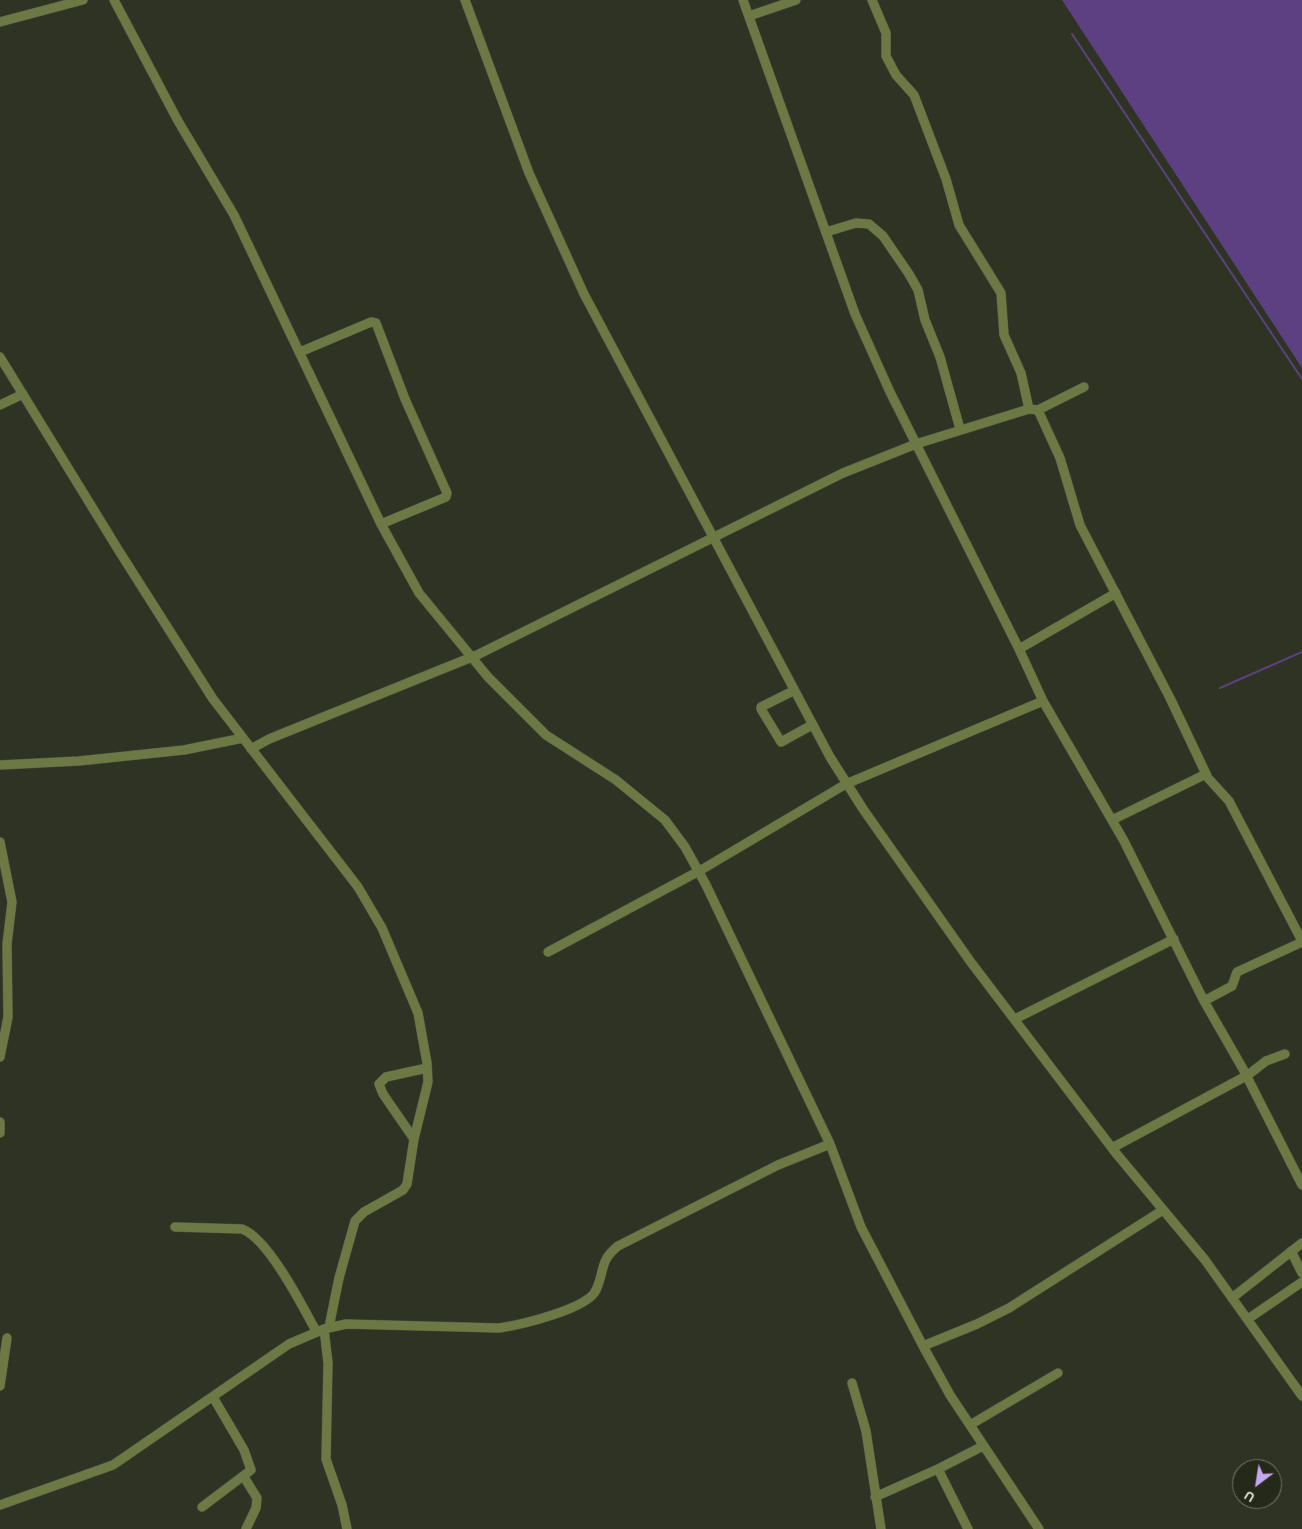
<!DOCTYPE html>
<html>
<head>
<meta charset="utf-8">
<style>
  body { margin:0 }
  #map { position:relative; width:1302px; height:1529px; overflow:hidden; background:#2f3323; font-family:Karla,sans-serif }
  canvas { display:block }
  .north { position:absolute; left:1232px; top:1459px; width:50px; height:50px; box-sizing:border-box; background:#252919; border:1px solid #75796b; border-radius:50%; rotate:211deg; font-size:14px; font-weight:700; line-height:20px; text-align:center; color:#eef1e7 }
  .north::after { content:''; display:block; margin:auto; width:18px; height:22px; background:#c5a6f0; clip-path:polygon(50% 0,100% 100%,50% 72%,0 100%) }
</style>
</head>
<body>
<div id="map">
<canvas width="1302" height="1529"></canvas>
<div class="north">U</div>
</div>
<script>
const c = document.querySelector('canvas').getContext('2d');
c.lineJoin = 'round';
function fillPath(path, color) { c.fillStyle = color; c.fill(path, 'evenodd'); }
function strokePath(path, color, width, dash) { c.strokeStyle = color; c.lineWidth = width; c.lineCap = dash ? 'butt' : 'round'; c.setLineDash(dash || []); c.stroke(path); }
fillPath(new Path2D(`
  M1062,0H1302V368Z`), '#5d4081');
strokePath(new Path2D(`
  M1072,34L1302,379
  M1220,688L1302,652`), '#5d4081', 2);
const minor = new Path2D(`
  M114,0L178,121L234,215L381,524L419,593L488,677L546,735L616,780L665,820L685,847L706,885L830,1144
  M465,0L529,173L584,294L830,757L863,809L970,961L1115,1152L1205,1260L1302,1396
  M743,0L855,314L890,392L1019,649L1043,701L1124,841L1204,1001L1243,1069L1302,1185
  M872,0L886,33V56L896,75L914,95L946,179L959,225L1001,293L1004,335L1021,373L1029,409
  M749,16L796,0
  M0,22L83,0
  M826,232L856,223L869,224L883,236L909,274L918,290L925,320L940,357L960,429
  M300,352L371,322L376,323L405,399L447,493L446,497L381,524
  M0,357L119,551L213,699L358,887L382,928L418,1013L427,1063L428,1082L414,1139L407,1184L403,1190L364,1212L355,1221L339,1278L329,1327
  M0,405L23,394
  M1038,410L1060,458L1080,525L1170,698L1208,778L1229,801L1302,941
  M1019,649L1116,593
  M793,691L761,707V709L781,742L812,725
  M251,749L269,739L477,655L843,473L916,444L1029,409L1038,410L1084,387
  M0,765L79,761L184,750L243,738
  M1112,820L1206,774
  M0,842L12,902L7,944L8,1017L0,1057
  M548,952L701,870L846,784L1043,701
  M1204,1001L1232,986L1237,972L1302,942
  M1015,1019L1174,939
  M0,1122V1133
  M414,1139L383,1094L379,1084L386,1077L427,1068
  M1112,1148L1248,1075L1266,1061L1285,1054
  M175,1227L242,1229C268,1238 303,1307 316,1331
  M1291,1251L1302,1273
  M1232,1298L1302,1243
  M1248,1319L1302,1282
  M324,1329L328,1363L326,1459L342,1505L347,1529
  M923,1346L950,1395L1039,1529
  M852,1383L866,1431L881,1529
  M0,1386L7,1338
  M970,1425L1058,1373
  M938,1469L968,1529
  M244,1477L257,1498L256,1508L246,1529
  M875,1497L940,1468L983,1446
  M0,1505L113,1465L289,1344L324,1329L346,1324L499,1328C520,1325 588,1309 596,1290C605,1271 599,1261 618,1246L778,1165L830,1144L861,1227L923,1346L977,1324L1009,1308L1163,1210
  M202,1507L251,1470L244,1450L213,1397`);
strokePath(minor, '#4e5142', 10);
strokePath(minor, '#6d7945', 9);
</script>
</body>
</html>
